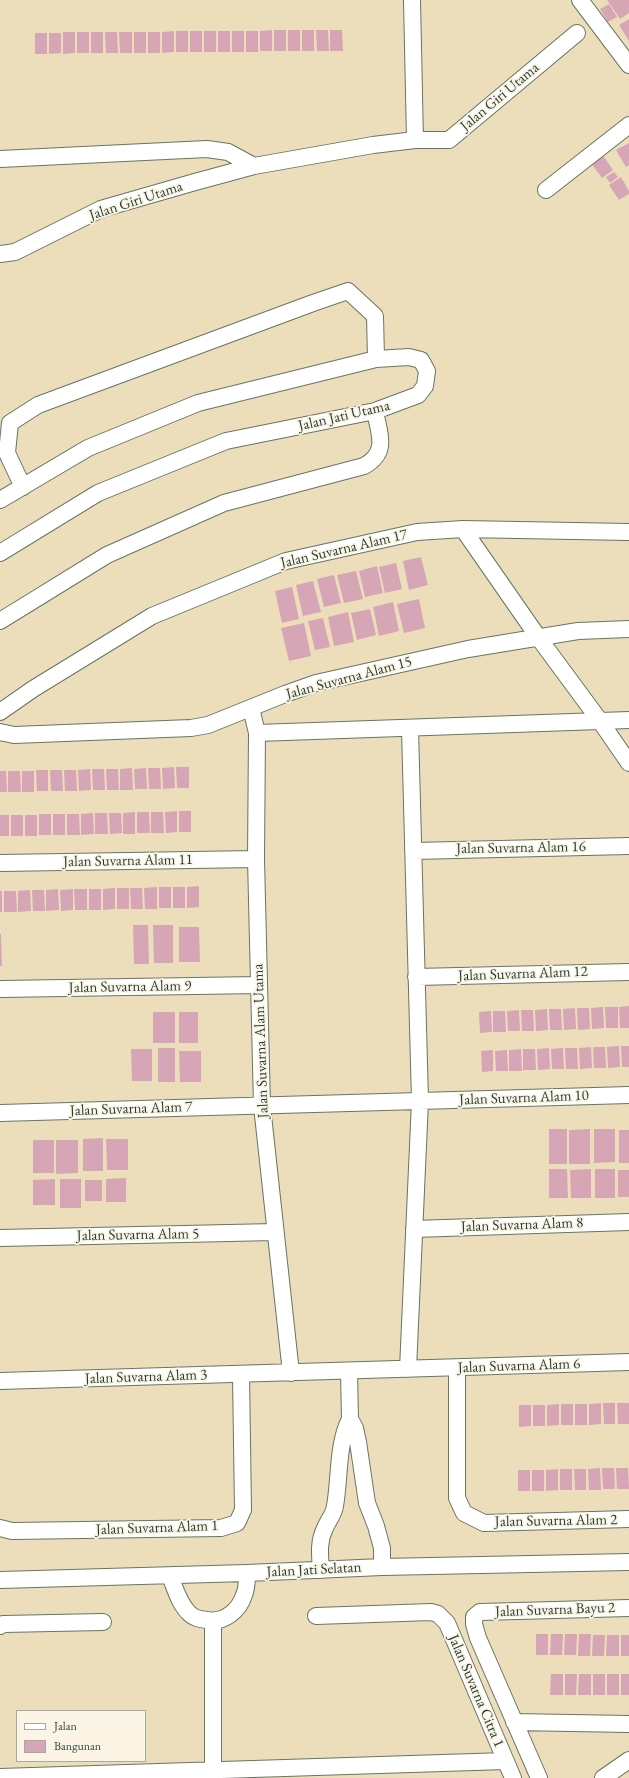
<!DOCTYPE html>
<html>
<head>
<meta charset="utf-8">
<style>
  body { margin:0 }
  #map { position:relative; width:629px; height:1778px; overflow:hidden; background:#ecdebb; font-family:"EB Garamond",serif }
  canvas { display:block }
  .legend { position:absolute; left:16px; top:1710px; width:130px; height:52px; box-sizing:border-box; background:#fcf5e5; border:1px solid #a4ab9e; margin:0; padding:5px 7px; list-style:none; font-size:12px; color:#1f3d34 }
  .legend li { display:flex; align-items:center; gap:8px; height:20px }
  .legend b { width:20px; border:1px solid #a4ab9e }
</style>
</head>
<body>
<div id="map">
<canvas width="629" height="1778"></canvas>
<ul class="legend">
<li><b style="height:5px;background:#fff"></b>Jalan</li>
<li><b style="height:11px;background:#d7a6b6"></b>Bangunan</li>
</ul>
</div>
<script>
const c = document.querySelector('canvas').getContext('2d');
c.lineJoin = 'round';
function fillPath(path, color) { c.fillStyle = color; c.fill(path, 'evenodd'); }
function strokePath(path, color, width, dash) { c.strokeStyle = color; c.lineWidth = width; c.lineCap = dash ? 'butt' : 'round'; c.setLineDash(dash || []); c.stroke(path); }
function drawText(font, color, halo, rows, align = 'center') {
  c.font = font + ' "EB Garamond",serif'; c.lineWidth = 3.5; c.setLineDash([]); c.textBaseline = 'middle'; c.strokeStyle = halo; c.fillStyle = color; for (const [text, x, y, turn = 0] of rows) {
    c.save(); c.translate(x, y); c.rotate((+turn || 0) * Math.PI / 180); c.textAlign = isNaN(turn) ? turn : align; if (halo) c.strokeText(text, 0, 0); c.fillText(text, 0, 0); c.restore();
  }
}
fillPath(new Path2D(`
  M607,0H629V13L620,19Z
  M609,4L617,17L608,22L600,9Z
  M629,19V41L619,25Z
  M272,30V51H260V31Z
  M274,30H286V51H274Z
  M288,30H300V51H288Z
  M302,30H314V51H302Z
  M316,30H328L329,51H317Z
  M330,30H342L343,51H330Z
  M174,31V52L162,53V32Z
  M176,31H188V52H176Z
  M190,31H202V52H190Z
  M204,31H216V52H204Z
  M218,31H230V52H218Z
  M232,31H244V52H232Z
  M246,31H258V52H246Z
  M63,32H75V53L63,54Z
  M77,32H89V53H77Z
  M91,32H103V53H91Z
  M105,32H117L118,53H106Z
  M119,32H132V53H120Z
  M134,32H146V53H134Z
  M148,32H160V53H148Z
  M35,33H47V54H35Z
  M49,33H61V53L49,54Z
  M629,143V165L626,167L616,150Z
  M600,151L613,170L602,178L588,159Z
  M614,172L618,177L610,183L606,177Z
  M621,177L629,191V194L619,200L609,185Z
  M421,557L428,585L409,590L403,561Z
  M396,563L402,589L385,593L379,567Z
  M377,566L383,593L365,597L359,571Z
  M356,571L363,599L344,603L337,575Z
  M334,575L341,603L324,607L317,579Z
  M313,581L321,612L303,616L296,585Z
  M292,587L299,619L282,623L275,591Z
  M419,599L425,628L404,633L397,604Z
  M393,602L399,631L379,636L373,607Z
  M370,609L376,635L357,640L351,613Z
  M348,612L354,642L334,646L328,617Z
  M323,618L330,647L315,650L308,621Z
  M304,623L311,656L289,661L281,628Z
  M174,767L175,788L163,789L162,768Z
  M176,767H189V788H177Z
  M132,768L133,790H120V769Z
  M146,768L147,789H135L134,769Z
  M148,768H160L161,789H149Z
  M90,769L91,790L79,791L78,770Z
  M92,769H104L105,790H93Z
  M106,769H118L119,790H107Z
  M36,770H48V791H37Z
  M50,770H62L63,791H51Z
  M64,770H76L77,791H65Z
  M0,771H6L7,792H0Z
  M8,771H20L21,792H8Z
  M22,771H34V792H22Z
  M177,811V832L166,833L165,812Z
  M179,811H191V832H179Z
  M135,812V834H123V813Z
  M137,812H149L150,833H137Z
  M151,812H163L164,833H151Z
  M93,813L94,834L81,835V814Z
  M95,813H107L108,834H95Z
  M109,813H121L122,833L110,834Z
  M39,814H51V835H39Z
  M53,814H65V835H53Z
  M67,814H79L80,835H67Z
  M0,815H9V836H0Z
  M11,815H23V836H11Z
  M25,815H37V836H25Z
  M199,886V907L187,908V887Z
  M157,887V909H145L144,888Z
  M159,887H171V908H159Z
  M173,887H185V908H173Z
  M115,888V909L103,910V889Z
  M117,888H129V909H117Z
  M130,888H142L143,909H131Z
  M58,889L59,910L46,911V890Z
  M73,889V910L61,911L60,890Z
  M74,889H87V910H75Z
  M89,889H101V910H89Z
  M30,890L31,911L18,912V891Z
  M32,890H44L45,911H33Z
  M0,891H2V912H0Z
  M4,891H16L17,912H4Z
  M133,925H148L149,964H134Z
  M153,925H173V963H154Z
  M179,927H199L200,962H179Z
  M0,934H1L2,966H0Z
  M629,1006V1028H620L619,1007Z
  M603,1007L604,1028L592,1029L591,1008Z
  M605,1007H618V1028H606Z
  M575,1008L576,1029L564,1030L563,1009Z
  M577,1008H589L590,1029L578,1030Z
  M547,1009L548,1030L536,1031L535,1010Z
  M549,1009H561L562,1030H550Z
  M519,1010L520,1031H508L507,1011Z
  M521,1010H533L534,1031H522Z
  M491,1011L492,1032L480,1033L479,1012Z
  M493,1011H505L506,1032H493Z
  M153,1012H175V1043H153Z
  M179,1012H198V1043H179Z
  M619,1046L620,1067L608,1068L607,1047Z
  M621,1046H629V1067H622Z
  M591,1047L592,1068L580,1069L579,1048Z
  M593,1047H605L606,1068H594Z
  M158,1048H175V1082H158Z
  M549,1048L550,1069L538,1070L537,1049Z
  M563,1048L564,1069H552L551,1049Z
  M565,1048H577L578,1069H566Z
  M131,1049H152V1081H132Z
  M521,1049L522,1071H509V1050Z
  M523,1049H535L536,1070H523Z
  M493,1050V1071L482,1072L481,1051Z
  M507,1050L508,1071H496L495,1051Z
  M179,1051H201V1082H180Z
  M549,1129H567V1164H549Z
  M590,1129V1164H569V1130Z
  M594,1129H615V1162L594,1163Z
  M619,1130H629V1163H619Z
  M103,1138V1171H83V1139Z
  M106,1139H128V1170H107Z
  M33,1140H54V1173H33Z
  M56,1140H78V1173L56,1174Z
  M549,1169H567L568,1198H549Z
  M591,1169V1198H571L570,1170Z
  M595,1169H615V1198H595Z
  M618,1170H629V1197H618Z
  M126,1178V1202H106V1179Z
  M55,1179V1205H33V1180Z
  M60,1179H81V1208H60Z
  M85,1180H102V1201H85Z
  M601,1403V1424L589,1425V1404Z
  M603,1403H615V1424H604Z
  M617,1403H629V1424H618Z
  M559,1404V1425L547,1426V1405Z
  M561,1404H573V1425H561Z
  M575,1404H587V1425H575Z
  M519,1405H531V1426L519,1427Z
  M533,1405H545V1426H533Z
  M600,1468L601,1490H589L588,1469Z
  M602,1468H614L615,1489H603Z
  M616,1468H628L629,1489H617Z
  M558,1469V1490L546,1491V1470Z
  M560,1469H572V1490H560Z
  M574,1469H586V1490H575Z
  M518,1470H530V1491H518Z
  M532,1470H544V1491H532Z
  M536,1634H548V1655H536Z
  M551,1634H563L562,1655H550Z
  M565,1634H577L576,1655H564Z
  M579,1634H591L590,1656H578Z
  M593,1635H605L604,1656H592Z
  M607,1635H619V1656H606Z
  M621,1635H629V1656H621Z
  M551,1674H563V1695H550Z
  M565,1674H577L576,1695H565Z
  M579,1674H591V1695H578Z
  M593,1674H605V1695H593Z
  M607,1674H619V1695H607Z
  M621,1674H629V1695H621Z`), '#d7a6b6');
const minor = new Path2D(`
  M580,0L629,65
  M415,140H449L577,33
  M0,159L207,149L228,152L254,166
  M546,190L629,125
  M0,254L15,252L101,209L195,182L254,166L373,145L415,140L412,0
  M23,487L7,453L10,423L38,405L313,303L348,291L375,316L376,359
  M0,500L88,448L198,403L376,359L409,357L421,360L427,371L425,386L418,395L375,411L226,441L98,493L0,553
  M463,529L538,637L600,721L629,763
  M0,621L107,555L224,503L364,466C389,452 379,434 375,411
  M251,708L257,733L256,859L262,1106L291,1373
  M0,712L33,689L152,616L286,561L417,532L463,529L629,532
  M0,732L14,735L191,728L208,725L285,694L316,683L468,649L578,631L629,629
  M257,733L629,720
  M413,851L629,846
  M0,863L256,859
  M416,977L629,972
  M0,989L259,985
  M0,1113L629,1095
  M414,1229L629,1222
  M0,1238L275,1232
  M457,1368V1498L464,1513L484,1523L629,1519
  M408,1369L420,1101L410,729
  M349,1371L350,1419L355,1428L358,1442L367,1503L376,1526L382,1548V1567
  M0,1381L629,1362
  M0,1528L12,1531L221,1528L237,1523L243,1510L241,1374
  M321,1570C320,1555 318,1542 325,1528C328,1521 334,1514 335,1506C340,1478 337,1444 350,1419
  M170,1576C175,1588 179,1603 188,1612C193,1618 199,1619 207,1620C224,1623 239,1611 244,1595C247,1589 247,1580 247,1573
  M0,1580L247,1573L382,1567L629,1562
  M316,1616L431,1612L438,1614L447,1623L513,1778
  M213,1621V1770
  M0,1626L3,1624L103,1622
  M514,1722L629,1724
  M0,1777L506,1761
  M539,1778L478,1638L474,1624V1617L480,1612L629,1608
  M603,1778L629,1760`);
strokePath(minor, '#677563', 18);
strokePath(minor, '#fff', 16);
drawText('15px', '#1f3d34', '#fcf5e5', [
  ["Jalan Giri Utama",500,97,-40],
  ["Jalan Giri Utama",136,201,-18],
  ["Jalan Jati Utama",344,416,-13],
  ["Jalan Suvarna Alam 17",344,549,-13],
  ["Jalan Suvarna Alam 15",349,678,-15],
  ["Jalan Suvarna Alam 16",521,848,-1],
  ["Jalan Suvarna Alam 11",128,861,-1],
  ["Jalan Suvarna Alam 12",523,974,-2],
  ["Jalan Suvarna Alam 9",130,987,-1],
  ["Jalan Suvarna Alam Utama",261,1041,-92],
  ["Jalan Suvarna Alam 10",524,1098,-2],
  ["Jalan Suvarna Alam 7",131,1109,-2],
  ["Jalan Suvarna Alam 8",522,1225,-2],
  ["Jalan Suvarna Alam 5",138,1235,-1],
  ["Jalan Suvarna Alam 6",519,1366,-2],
  ["Jalan Suvarna Alam 3",146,1377,-2],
  ["Jalan Suvarna Alam 2",556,1521,-1],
  ["Jalan Suvarna Alam 1",157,1528,-2],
  ["Jalan Jati Selatan",314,1570,-3],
  ["Jalan Suvarna Bayu 2",555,1610,-2],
  ["Jalan Suvarna Citra 1",476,1691,67]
]);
</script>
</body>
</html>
